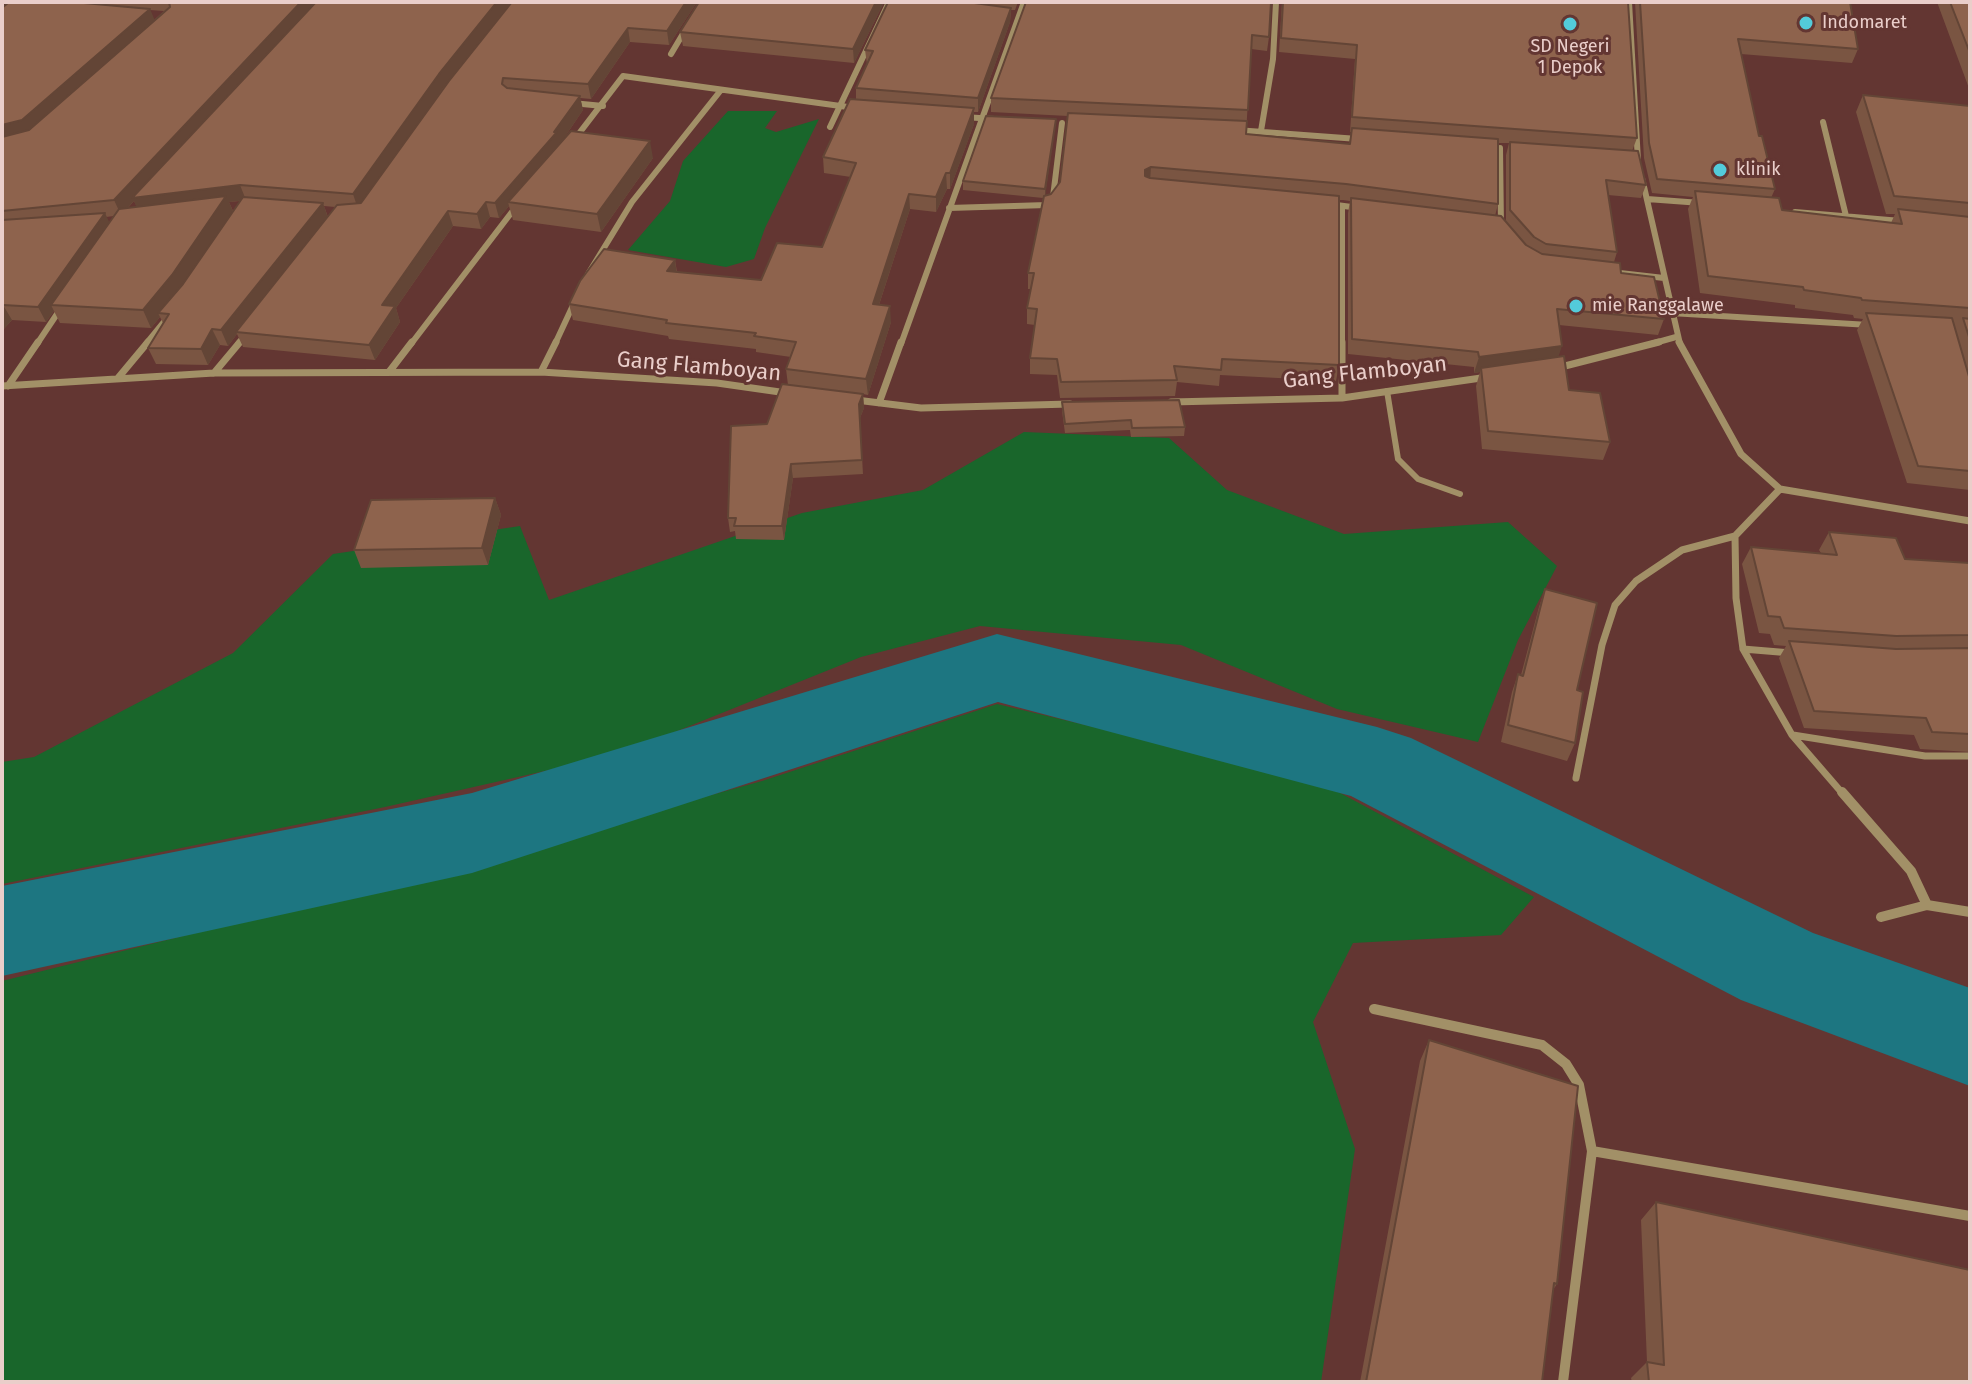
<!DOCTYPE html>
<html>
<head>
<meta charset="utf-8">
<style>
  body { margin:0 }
  #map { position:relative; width:1972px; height:1384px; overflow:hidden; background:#633632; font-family:"Fira Sans",sans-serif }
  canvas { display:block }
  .frame { position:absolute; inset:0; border:4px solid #eaceca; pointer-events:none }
</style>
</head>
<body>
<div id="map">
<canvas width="1972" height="1384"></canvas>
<div class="frame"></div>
</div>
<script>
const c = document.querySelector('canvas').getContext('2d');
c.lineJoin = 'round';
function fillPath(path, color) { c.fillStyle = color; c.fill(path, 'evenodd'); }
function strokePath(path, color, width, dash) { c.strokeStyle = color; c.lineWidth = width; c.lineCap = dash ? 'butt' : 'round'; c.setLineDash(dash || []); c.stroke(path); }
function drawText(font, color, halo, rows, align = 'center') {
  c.font = font + ' "Fira Sans",sans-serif'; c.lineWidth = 6; c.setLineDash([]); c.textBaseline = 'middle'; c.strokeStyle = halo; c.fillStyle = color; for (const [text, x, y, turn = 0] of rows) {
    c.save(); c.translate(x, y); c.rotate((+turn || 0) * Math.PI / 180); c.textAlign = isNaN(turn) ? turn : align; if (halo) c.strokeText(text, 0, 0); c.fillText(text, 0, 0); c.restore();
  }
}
fillPath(new Path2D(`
  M728,111H777L765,128L776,132L819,119L765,228L754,259L726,267L628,250L670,201L683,161Z
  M1024,432L1169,438L1227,490L1344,534L1508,522L1557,566L1518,640L1478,742L1337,709L1181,645L980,626L861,657L620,754L385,807L2,884V762L34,757L233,653L333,554L520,526L549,600L802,513L923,490Z
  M997,704L1316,780L1534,897L1501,935L1353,943L1313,1022L1355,1149L1321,1382H2V981L356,893L762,781Z`), '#19662b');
fillPath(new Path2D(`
  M997,634L1377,727L1411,738L1813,933L1970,988V1086L1741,1000L1351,796L998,702L472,873L2,976V886L472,793Z`), '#1d7681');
strokePath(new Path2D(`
  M1387,391L1398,459L1418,479L1460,494`), '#a29067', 6);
strokePath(new Path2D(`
  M1629,2L1638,161
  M671,54L687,27
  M572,103L603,106
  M964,117L994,119
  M1823,122L1846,216
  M830,127L889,2
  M1236,130L1358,139
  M1261,131L1273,59L1276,2
  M574,140L623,76L855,108
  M1500,148L1501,227
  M1642,178L1680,344
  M1647,199L1701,203
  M1329,204L1359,208
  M1342,206V344
  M949,208L1047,205L1053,197L1062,123
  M1795,212L1901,221
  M1611,272L1664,278
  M588,274L632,202L721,90
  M1671,313L1869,325
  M37,344L61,308
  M146,344L168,317
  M238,344L247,333
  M411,344L518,204
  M555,344L575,301
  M901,344L1024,2
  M1651,344L1676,337`), '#a29067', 6);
strokePath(new Path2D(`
  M1342,342V398
  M1679,342L1741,454L1780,489L1970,521
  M1557,368L1659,342
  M389,372L412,342
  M541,372L556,342
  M214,373L240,342
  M118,378L148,342
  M2,386L214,373L541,372L717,383L787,393
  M8,386L38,342
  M856,400L921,408L1070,404
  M1171,402L1342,398L1488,377
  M879,403L901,342
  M1780,489L1735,536L1736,598L1743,649L1791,653
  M1743,649L1792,735L1843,794
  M1793,735L1925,756H1970
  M1576,778L1602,645L1615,605L1636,581L1682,550L1735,536`), '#a29067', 7);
strokePath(new Path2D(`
  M1842,792L1911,871L1927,905
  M1881,917L1927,905L1970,912
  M1374,1009L1542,1045L1566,1064L1579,1085L1592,1151L1563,1382
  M1592,1151L1970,1216`), '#a29067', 10);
fillPath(new Path2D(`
  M9,2H511L455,73L697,2L669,45L630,42L591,99L580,98L583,110L560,144L653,158L601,232L513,220L509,206L499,218L490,217L481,229L453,226L396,308L400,322L375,360L243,347L237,334L228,346L220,345L208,365L156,364L148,348L163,323L160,317L151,328L60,323L54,311L46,322L12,320L2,331V8ZM150,10L164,11L154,20ZM134,201L137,207L128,208ZM240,201L233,211L229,202ZM324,206L335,207L328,217ZM114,216L109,223L106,217Z
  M699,2H884L854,63L683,46L680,32Z
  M888,2H1018L1015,10H1011L1010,22L978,112H974V124L950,189H947L936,212L910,209L879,305L891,322L868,395L863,394L864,408L860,418L863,474L793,478L784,540L736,539L735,531L730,532L728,518L767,424L788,385L786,369L791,357L756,352V349L669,339L668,336L573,320L569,304L675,260L677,272L761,280L822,247L851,177L824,173L823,157L856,99V88L867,64L865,50Z
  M1026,2L1269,37L1267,51L1251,49L1246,134L1349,144L1351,132H1350L1355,59L1279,52L1282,2H1628L1637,138L1632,151L1646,185L1641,198L1608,195L1617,252L1614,262L1621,273L1664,319L1658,335L1559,325L1558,357L1569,390L1610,442L1603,460L1482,449L1476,386L1480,372L1474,373V367L1348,354V213L1350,201L1343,200H1339V365L1336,381L1220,375L1219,386L1177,382L1175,396L1060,398L1057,375L1030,374V358L1035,325L1027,324V308L1031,289H1028V273L1043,198L963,190V181L1056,119L1045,195L1051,194L1060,182L1068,116L991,112V98ZM1498,143H1509L1506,155V222L1495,216L1498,204Z
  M1635,2H1850L1858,49L1852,63L1741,54L1759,136L1775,189L1771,198L1782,210L1891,223L1895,214H1886L1856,112L1863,95L1970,106V490L1907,483L1857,330L1863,319L1854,318L1853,315L1795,308V305L1700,293L1688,209L1693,197L1652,193L1644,158Z
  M1937,2H1970V91Z
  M1062,402L1185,427L1184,436L1131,437L1130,430L1065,433L1062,411Z
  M495,498L501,515L488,565L361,568L354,550Z
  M1829,532L1905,559L1970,563V752L1920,749L1914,735L1804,728L1779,658L1786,646L1774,645L1770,634L1759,633L1742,564L1751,547L1821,553L1819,550Z
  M1545,589L1577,690L1575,743L1567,761L1501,742L1512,692L1518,674L1521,675L1539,607Z
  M1429,1040L1557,1284L1553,1290L1542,1382H1360L1420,1061Z
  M1656,1202L1970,1382H1632L1631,1378L1647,1362L1641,1220Z`), '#7a5542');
fillPath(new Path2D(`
  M301,2H319L240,185L246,200L229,202L234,214L180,292L158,313L160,317L151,328L143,310L139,213L134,201L121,215L114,200Z
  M497,2H511L443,88L358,209L353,194L439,74Z
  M686,2H697L669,45L667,31Z
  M876,2H884L854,63L853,49Z
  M1011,8L1010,22L978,112V98Z
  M150,9L156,23L29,135L2,142V125Z
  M628,28L630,42L591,99L588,84Z
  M580,96L583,110L560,144L508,202L509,206L499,218L495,203L554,132Z
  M974,108V124L950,189V173Z
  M1056,119L1055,128L1045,198V189Z
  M650,141L653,158L601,232L597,214Z
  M1151,167L1150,182L1144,185L1145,170Z
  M946,173L947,189L936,212V197Z
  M909,194L910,209L874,320L873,304Z
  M486,202L490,217L481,229L477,214Z
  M323,203L328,218L236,332L237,334L228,346L221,330Z
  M448,211L453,226L396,308L400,322L375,360L369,345L382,305Z
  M105,213L112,228L51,305L54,311L46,322L38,307Z
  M675,260L677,276L667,271Z
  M3,305L12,320L2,331V306Z
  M890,306L891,322L868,395L866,379Z
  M212,329L220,345L208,365L201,349Z
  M1562,346L1557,361L1481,368L1480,372L1474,373L1479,357Z
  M863,394L864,408L860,418L863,474L859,404Z
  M791,464L793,478L784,540L782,526Z
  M495,498L501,515L488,565L482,548Z`), '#634536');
const building = new Path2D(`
  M9,2H73L150,9L22,120L2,125V8Z
  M169,2H301L114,200L2,211V137L29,130L170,7Z
  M316,2H497L439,74L353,194L240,185L132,198Z
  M512,2H686L667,31L628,28L588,84L503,78L502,84L507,88L580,96L554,132H557L495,203L486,202L477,214L448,211L382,305L395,306L369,345L236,332L337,205L361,203L449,81Z
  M699,2H876L853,49L680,32Z
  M888,2H967L1011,8L978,98L856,88L873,51L865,50Z
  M1026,2H1271L1269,37L1252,35L1248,110L991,98Z
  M1283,2H1628L1637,138L1352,117L1357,45L1281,38Z
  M1640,2H1850L1858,49L1738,39L1759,136H1762L1775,189L1657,179L1649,143Z
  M1950,2H1970V53Z
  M1863,95L1970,106V203L1894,196Z
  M850,99L974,108L950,173H946L936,197L909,194L873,304L890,306L866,379L786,369L796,342L754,336L756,333L666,323L667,320L569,304L580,281L604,249L675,260L667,271L761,280L777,243L822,247L856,163L823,157Z
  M1068,113L1247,121L1246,134L1350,144L1352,128L1498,139V204L1346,184L1151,167L1145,170V176L1150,178L1339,196V365L1222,359L1221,370L1174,366L1177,380L1061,382L1057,359L1030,358L1037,309L1027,308L1034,273H1028L1044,196L1051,194L1060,182Z
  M986,116L1056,119L1045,189L963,181Z
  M571,131L650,141L597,214L508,202Z
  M1510,142L1638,151L1646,185L1606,180L1617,252L1546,244L1534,237L1510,210Z
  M1695,191L1779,198L1782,210L1902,224L1898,209L1970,217V308L1862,300L1861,298L1804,290L1803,287L1708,276Z
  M226,196L172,275L143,310L51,305L119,209Z
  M243,197L323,203L221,330L212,329L201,349L148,348L169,314L158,313L183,284Z
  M1351,198L1501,216L1526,245L1542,254L1620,263L1621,273L1654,277L1664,319L1557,309L1562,346L1479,357L1478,352L1352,339Z
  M105,213L38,307L3,305L2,306V220Z
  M1866,313L1952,318L1970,380V471L1918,466Z
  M1963,318L1970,319V340Z
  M1564,356L1569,390L1600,393L1610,442L1488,431L1481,368Z
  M782,384L863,394L859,404L862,460L791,464L782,526H734L736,518H728L731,426L767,424Z
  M1179,400L1185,427L1132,428L1131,420L1065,424L1062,402Z
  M495,498L482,548L354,550L371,500Z
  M1829,532L1896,538L1905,559L1970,563V635L1896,636L1784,628L1780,617L1768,616L1751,547L1837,555Z
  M1545,589L1597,603L1577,690L1583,692L1575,743L1508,725L1518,674L1523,676Z
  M1789,641L1896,649L1970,648V734L1932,732L1926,718L1814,711Z
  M1429,1040L1578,1086L1557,1284L1554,1283L1542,1382H1366Z
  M1656,1202L1970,1270V1382H1649L1647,1362L1664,1365Z`);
fillPath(building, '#8e634d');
strokePath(building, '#634536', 2);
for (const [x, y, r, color] of [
  [1806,23,8,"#53cbda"],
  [1570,24,8,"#53cbda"],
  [1720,170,8,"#53cbda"],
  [1576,306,8,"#53cbda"]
]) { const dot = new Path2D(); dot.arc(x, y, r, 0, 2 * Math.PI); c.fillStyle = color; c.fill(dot); strokePath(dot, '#633632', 3); }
drawText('18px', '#eaceca', '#633632', [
  ["Indomaret",1822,23],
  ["SD Negeri",1570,47,"center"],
  ["1 Depok",1570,68,"center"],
  ["klinik",1736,170],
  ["mie Ranggalawe",1592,306]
], 'left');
drawText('22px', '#eaceca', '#633632', [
  ["Gang Flamboyan",699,367,5],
  ["Gang Flamboyan",1365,373,-6]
]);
</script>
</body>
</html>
